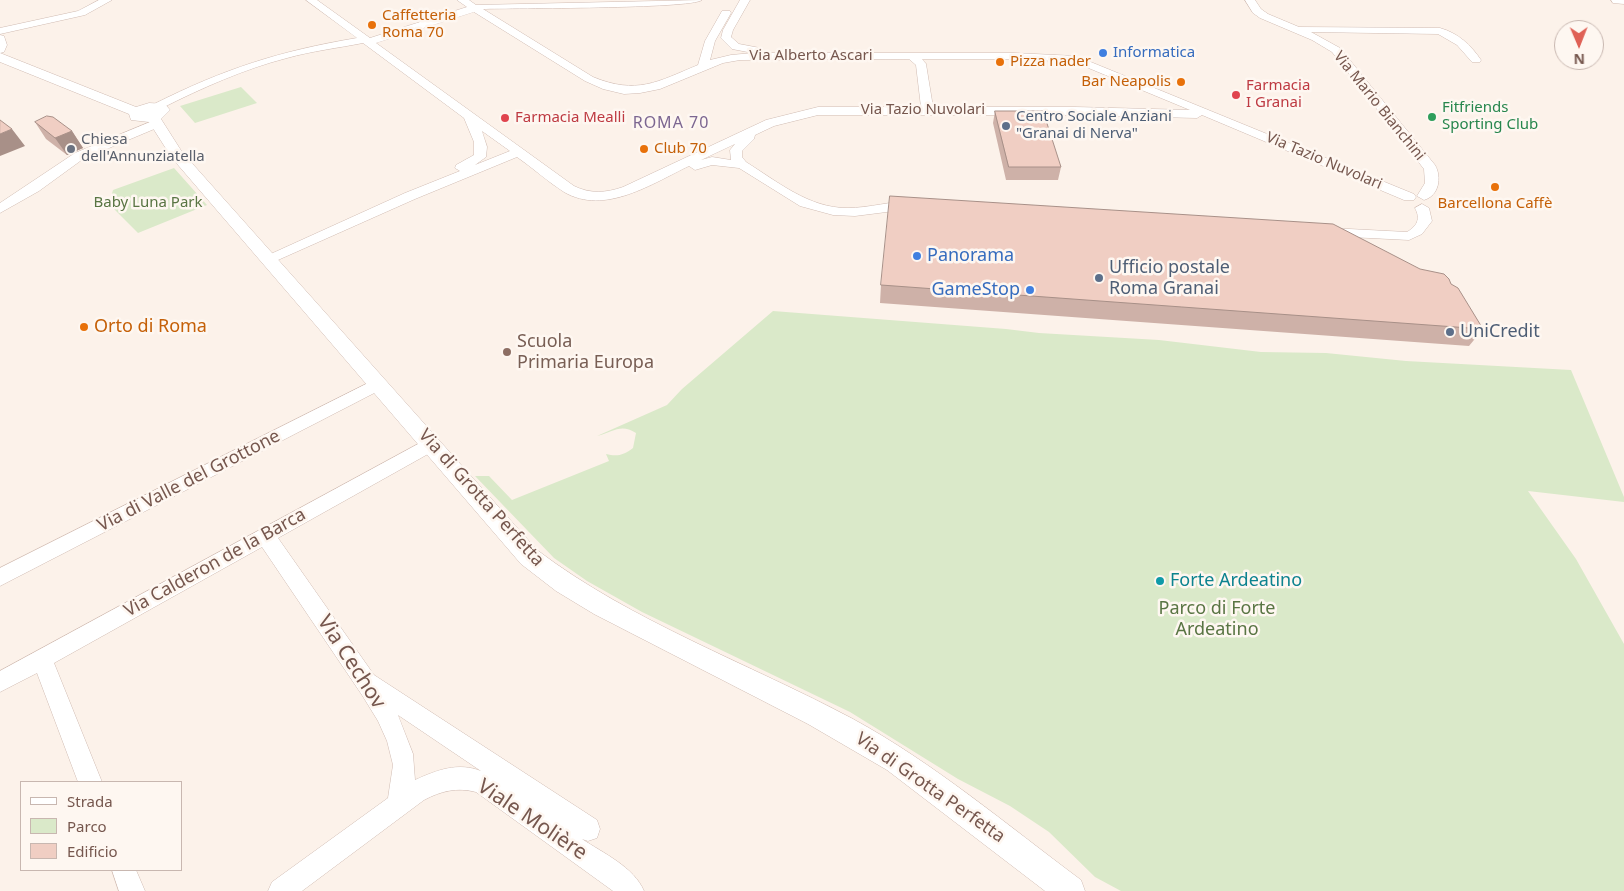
<!DOCTYPE html>
<html>
<head>
<meta charset="utf-8">
<style>
  body { margin:0 }
  #map { position:relative; width:1624px; height:891px; overflow:hidden; background:#fcf2ea; font-family:"Noto Sans",sans-serif }
  canvas { display:block }
  .legend { position:absolute; left:20px; top:781px; width:162px; height:90px; box-sizing:border-box; background:#fef7f1; border:1px solid #c8b7b0; margin:0; padding:6px 9px; list-style:none; font-size:15px; color:#76574e }
  .legend li { display:flex; align-items:center; gap:10px; height:25px }
  .legend b { width:25px; border:1px solid #c8b7b0 }
  .north { position:absolute; left:1554px; top:20px; width:50px; height:50px; box-sizing:border-box; background:#fef7f1; border:1px solid #c8b7b0; border-radius:50%; rotate:179deg; font-size:14px; font-weight:700; line-height:20px; text-align:center; color:#76574e }
  .north::after { content:''; display:block; margin:auto; width:18px; height:22px; background:#df6156; clip-path:polygon(50% 0,100% 100%,50% 72%,0 100%) }
</style>
</head>
<body>
<div id="map">
<canvas width="1624" height="891"></canvas>
<ul class="legend">
<li><b style="height:6px;background:#fff"></b>Strada</li>
<li><b style="height:14px;background:#dae9c9"></b>Parco</li>
<li><b style="height:14px;background:#f0cec3"></b>Edificio</li>
</ul>
<div class="north">N</div>
</div>
<script>
const c = document.querySelector('canvas').getContext('2d');
c.lineJoin = 'round';
function fillPath(path, color) { c.fillStyle = color; c.fill(path, 'evenodd'); }
function strokePath(path, color, width, dash) { c.strokeStyle = color; c.lineWidth = width; c.lineCap = dash ? 'butt' : 'round'; c.setLineDash(dash || []); c.stroke(path); }
function drawText(font, color, halo, rows, align = 'center') {
  c.font = font + ' "Noto Sans",sans-serif'; c.lineWidth = 5; c.setLineDash([]); c.textBaseline = 'middle'; c.strokeStyle = halo; c.fillStyle = color; for (const [text, x, y, turn = 0] of rows) {
    c.save(); c.translate(x, y); c.rotate((+turn || 0) * Math.PI / 180); c.textAlign = isNaN(turn) ? turn : align; if (halo) c.strokeText(text, 0, 0); c.fillText(text, 0, 0); c.restore();
  }
}
fillPath(new Path2D(`
  M241,87L257,103L195,123L180,106Z
  M174,168L207,205L138,233L109,204L113,190Z
  M773,311L1006,329L1039,333L1159,340L1261,352L1326,353L1406,361L1571,370L1624,497V502L1528,491L1576,559L1624,644V891H1121L1095,877L1049,832L1010,806L958,779L850,712L642,612L587,581L554,558L475,476H489L512,500L609,461L606,454C617,457 624,455 633,448L636,433C621,423 613,432 597,436L667,405L682,389Z`), '#dae9c9');
const minor = new Path2D(`
  M99,0H112L85,15L0,34V28L78,11Z
  M306,0H317L370,38L467,7L457,0H469L476,5L702,0C691,9 511,8 483,9L593,77C637,95 657,82 698,65L705,41L722,11H730L731,13L715,41L710,60L731,55L753,53L732,49L721,38L723,30L740,0H750L733,30L731,37L739,44L760,48L761,50L758,53H1014L1076,56L1414,194L1416,197L1414,200H1404L1202,115L1197,118L1075,115H818L774,126L755,135L754,139L742,151V157L746,162C778,182 809,208 847,208C870,208 891,201 913,201L918,202L920,205L918,208L855,216L833,215L800,206L739,168L712,165L695,170L689,166C653,183 605,216 564,192C548,182 533,168 517,157L415,199L269,264L264,263L262,260L264,257L405,193L460,171L455,168L456,165L474,155V142L464,118L363,43C338,48 312,51 287,58C244,69 202,88 162,108H154L152,106L154,104C224,69 279,51 357,38ZM474,12L585,81L603,89L624,94L640,93L660,89L723,63L740,60L909,59L916,65L921,107H818L766,120L623,187C606,193 590,194 574,186L376,43ZM922,59H1014L1074,62L1190,110L1075,107H933L926,64ZM482,131L510,151L475,165L486,157L487,147ZM735,144L730,150L731,160L712,157L701,160Z
  M1245,0H1255L1261,9L1268,14L1299,27L1440,28C1458,33 1471,45 1481,60L1480,62H1472L1457,45L1438,34L1311,32L1340,48L1435,165C1442,177 1439,196 1424,200L1417,196L1425,183L1424,169L1332,52L1312,40L1260,18L1253,13Z
  M0,35L4,36L7,45L4,52L0,53Z
  M155,120L161,124L159,127L83,159L39,191L0,213V203L75,153Z
  M1422,204L1429,208L1432,221L1422,234L1409,240L1330,236L1323,232L1330,228L1407,232C1417,226 1421,219 1415,208Z
  M378,378L384,380L386,384L384,388L0,586V568Z
  M431,437L437,439L440,444L437,449L278,538L374,675L597,820L600,829L597,838L588,841L582,839C603,853 634,867 644,891H613L476,792C457,787 441,791 424,800L302,891H268L272,882L388,798L393,765L387,741L378,721L362,695L262,547L54,663L102,782H78L37,673L0,692V671ZM398,715L481,771C458,762 437,770 415,780L413,754Z
  M112,870H136L145,891H119Z`);
const tertiary = new Path2D(`
  M0,53L136,107L149,103L165,104L170,110L161,119L182,152L537,550C632,622 748,663 853,719C934,763 1007,825 1081,880L1085,891H1045L887,770L808,724L594,614L556,591L521,564L172,158L149,122L131,120L129,114L0,62Z`);
const secondary = new Path2D(`
  M1611,0H1624V4L1613,3Z`);
strokePath(minor, '#d0bbb2', 1);
strokePath(tertiary, '#d0bbb2', 1);
strokePath(secondary, '#d3bbb0', 1);
fillPath(minor, '#fff');
fillPath(tertiary, '#fff');
fillPath(secondary, '#fff');
fillPath(new Path2D(`
  M995,111L1061,167L1058,180H1006L993,123Z
  M35,122L72,131L83,148L67,155L46,139Z
  M1451,284L1483,329L1469,346L880,303L881,285Z`), '#ceb1a8');
fillPath(new Path2D(`
  M12,129L25,146L0,156V134Z
  M72,131L83,148L67,155L55,138Z`), '#a89088');
const building = new Path2D(`
  M995,111H1043L1061,167H1009Z
  M47,116L53,117L72,131L55,138L35,122Z
  M0,120L12,129L0,134Z
  M890,196L1333,224L1420,269L1444,274L1449,279L1451,284L1458,288L1483,329L881,285Z`);
fillPath(building, '#f0cec3');
strokePath(building, '#a89088', 1);
for (const [x, y, r, color] of [
  [372,25,5,"#e8710a"],
  [1103,53,5,"#3f7fe0"],
  [1000,62,5,"#e8710a"],
  [1181,82,5,"#e8710a"],
  [1236,95,5,"#e0444e"],
  [1432,117,5,"#2e9e5b"],
  [505,118,5,"#e0444e"],
  [1006,126,5,"#5c6f8a"],
  [71,149,5,"#6b7280"],
  [644,149,5,"#e8710a"],
  [1495,187,5,"#e8710a"],
  [917,256,5,"#3f7fe0"],
  [1099,278,5,"#5c6f8a"],
  [1030,290,5,"#3f7fe0"],
  [84,327,5,"#e8710a"],
  [1450,332,5,"#5c6f8a"],
  [507,352,5,"#8d6e63"],
  [1160,581,5,"#0f9aa8"]
]) { const dot = new Path2D(); dot.arc(x, y, r, 0, 2 * Math.PI); c.fillStyle = color; c.fill(dot); strokePath(dot, '#fef7f1', 2); }
drawText('15px', '#c56008', '#fef7f1', [
  ["Caffetteria",382,16],
  ["Roma 70",382,33],
  ["Pizza nader",1010,62],
  ["Bar Neapolis",1171,82,"right"],
  ["Club 70",654,149],
  ["Barcellona Caffè",1495,204,"center"]
], 'left');
drawText('15px', '#366cbe', '#fef7f1', [
  ["Informatica",1113,53]
], 'left');
drawText('15px', '#76574e', '#fef7f1', [
  ["Via Alberto Ascari",811,56],
  ["Via Mario Bianchini",1379,106,51],
  ["Via Tazio Nuvolari",923,110],
  ["Via Tazio Nuvolari",1324,161,23]
]);
drawText('15px', '#be3a42', '#fef7f1', [
  ["Farmacia",1246,86],
  ["I Granai",1246,103],
  ["Farmacia Mealli",515,118]
], 'left');
drawText('15px', '#27864d', '#fef7f1', [
  ["Fitfriends",1442,108],
  ["Sporting Club",1442,125]
], 'left');
drawText('15px', '#4e5e75', '#fef7f1', [
  ["Centro Sociale Anziani",1016,117],
  ["\"Granai di Nerva\"",1016,134]
], 'left');
drawText('15px', '#5b616d', '#fef7f1', [
  ["Chiesa",81,140],
  ["dell'Annunziatella",81,157]
], 'left');
drawText('15px', '#597543', '#fef7f1', [
  ["Baby Luna Park",148,203]
]);
c.letterSpacing = '1px';
drawText('16px', '#7c6691', '#fef7f1', [
  ["ROMA 70",671,123]
]);
c.letterSpacing = '0px';
drawText('18px', '#366cbe', '#fef7f1', [
  ["Panorama",927,256],
  ["GameStop",1020,290,"right"]
], 'left');
drawText('18px', '#4e5e75', '#fef7f1', [
  ["Ufficio postale",1109,268],
  ["Roma Granai",1109,289],
  ["UniCredit",1460,332]
], 'left');
drawText('18px', '#c56008', '#fef7f1', [
  ["Orto di Roma",94,327]
], 'left');
drawText('18px', '#785e54', '#fef7f1', [
  ["Scuola",517,342],
  ["Primaria Europa",517,363]
], 'left');
drawText('18px', '#76574e', '#fef7f1', [
  ["Via di Valle del Grottone",189,481,-27],
  ["Via di Grotta Perfetta",481,498,48],
  ["Via Calderon de la Barca",215,563,-29],
  ["Via di Grotta Perfetta",930,788,35]
]);
drawText('18px', '#0d838f', '#fef7f1', [
  ["Forte Ardeatino",1170,581]
], 'left');
drawText('18px', '#597543', '#fef7f1', [
  ["Parco di Forte",1217,609],
  ["Ardeatino",1217,630]
]);
drawText('21px', '#76574e', '#fef7f1', [
  ["Via Cechov",351,662,57],
  ["Viale Molière",532,820,34]
]);
</script>
</body>
</html>
